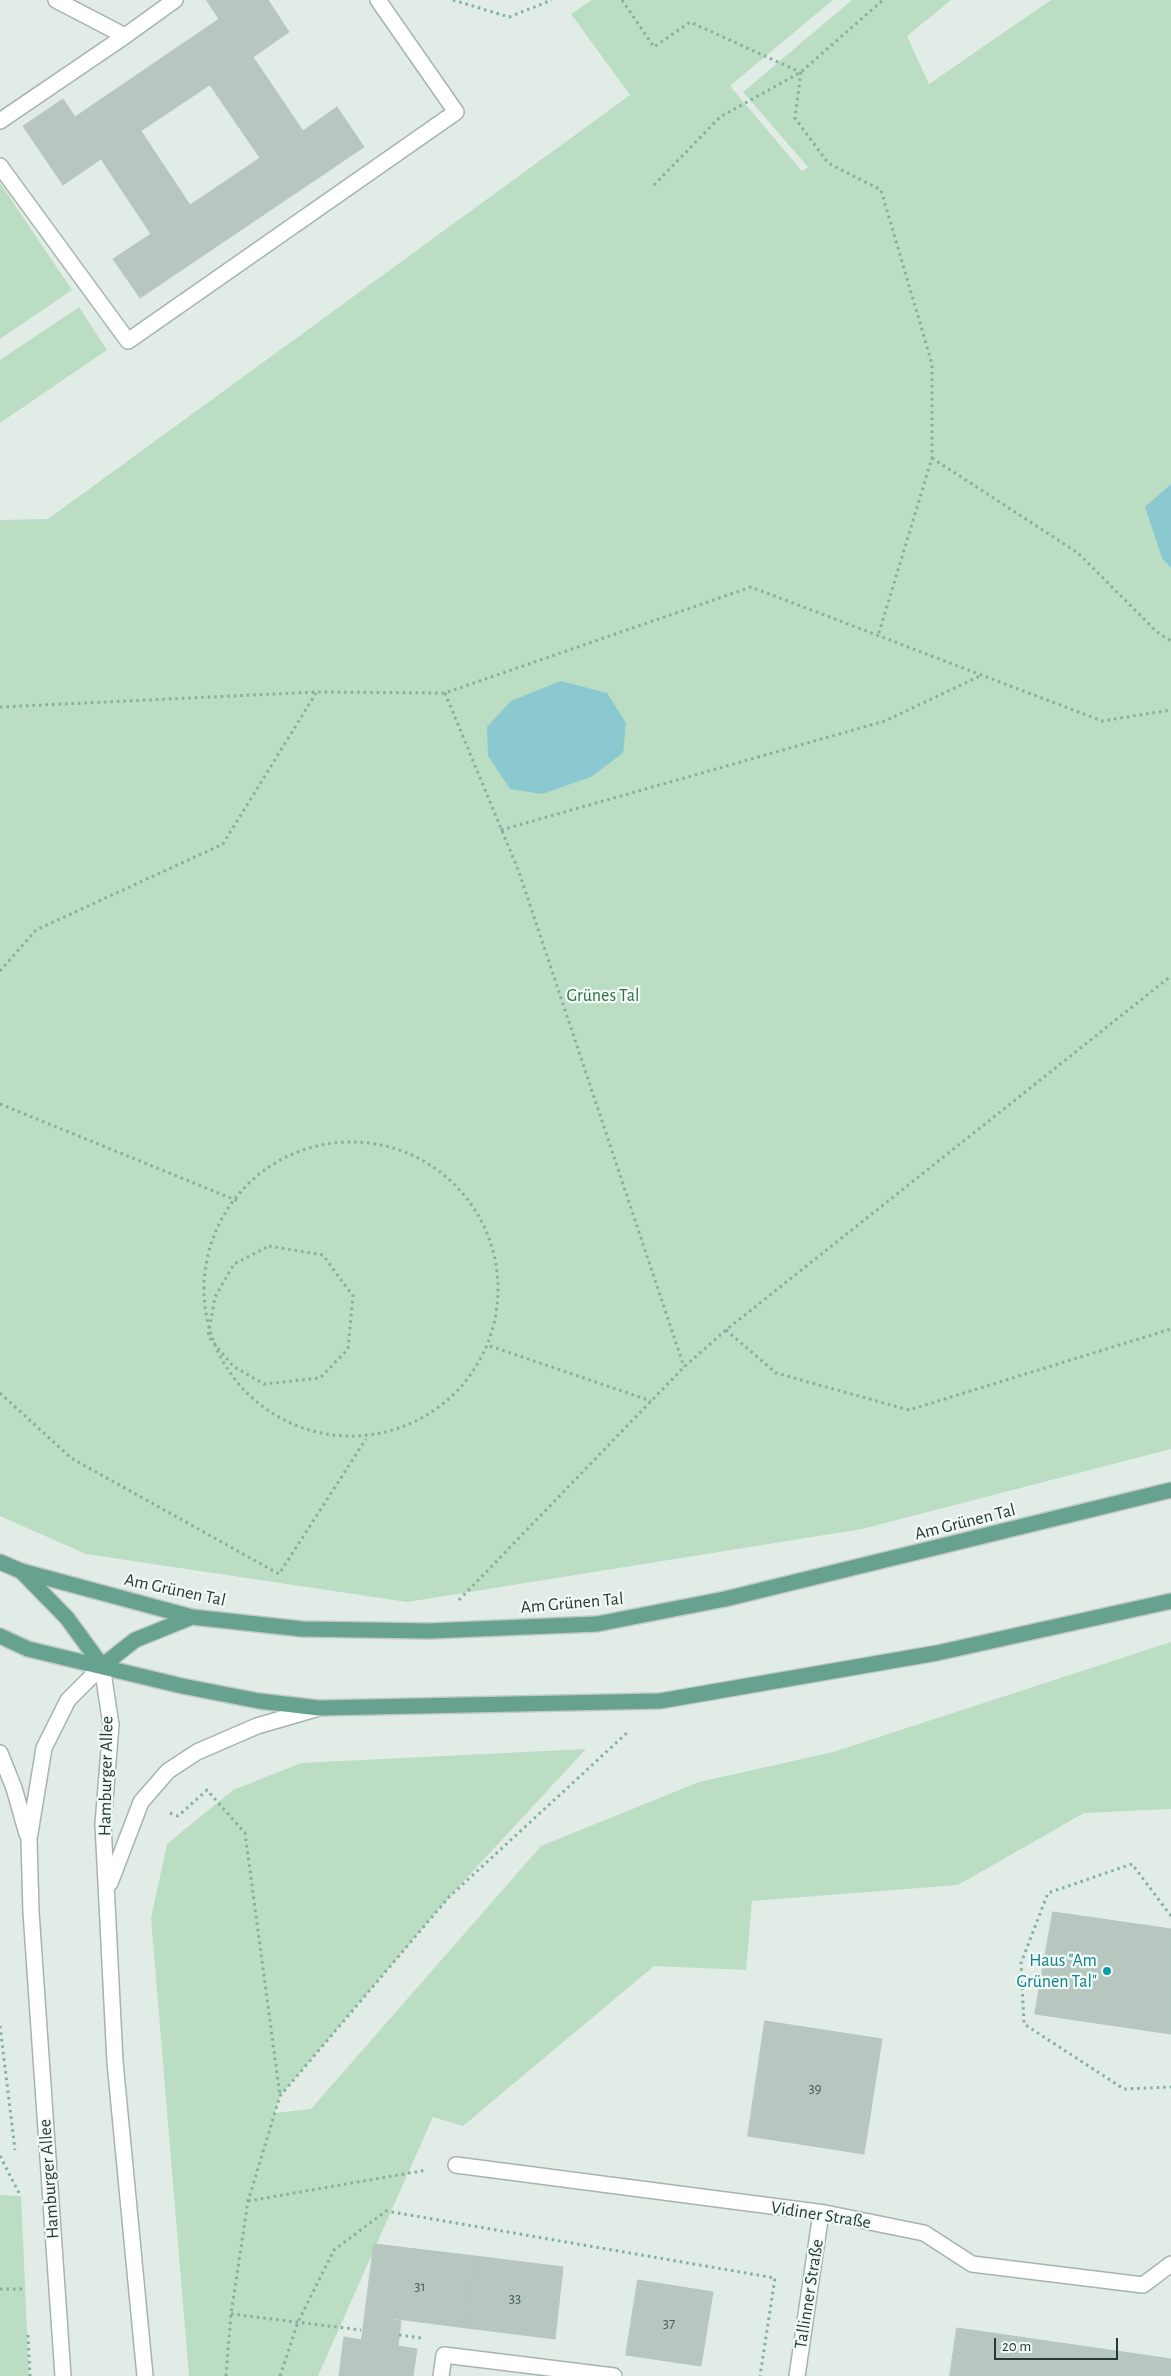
<!DOCTYPE html>
<html>
<head>
<meta charset="utf-8">
<style>
  body { margin:0 }
  #map { position:relative; width:1171px; height:2376px; overflow:hidden; background:#e2ece7; font-family:"Alegreya Sans",sans-serif }
  canvas { display:block }
  .scale { position:absolute; left:994px; top:2338px; width:124px; height:22px; box-sizing:border-box; border:2px solid #223d34; border-top:0; padding-left:6px; font-size:15px; line-height:18px; white-space:nowrap; color:#223d34; -webkit-text-stroke:4px #f3f9f5; paint-order:stroke }
</style>
</head>
<body>
<div id="map">
<canvas width="1171" height="2376"></canvas>
<div class="scale">20 m</div>
</div>
<script>
const c = document.querySelector('canvas').getContext('2d');
c.lineJoin = 'round';
function fillPath(path, color) { c.fillStyle = color; c.fill(path, 'evenodd'); }
function strokePath(path, color, width, dash) { c.strokeStyle = color; c.lineWidth = width; c.lineCap = dash ? 'butt' : 'round'; c.setLineDash(dash || []); c.stroke(path); }
function drawText(font, color, halo, rows, align = 'center') {
  c.font = font + ' "Alegreya Sans",sans-serif'; c.lineWidth = 4.5; c.setLineDash([]); c.textBaseline = 'middle'; c.strokeStyle = halo; c.fillStyle = color; for (const [text, x, y, turn = 0] of rows) {
    c.save(); c.translate(x, y); c.rotate((+turn || 0) * Math.PI / 180); c.textAlign = isNaN(turn) ? turn : align; if (halo) c.strokeText(text, 0, 0); c.fillText(text, 0, 0); c.restore();
  }
}
fillPath(new Path2D(`
  M592,0H833L730,86L802,171L808,167L743,92L852,0H951L907,36L929,84L1051,0H1171V1449L862,1529L407,1602L86,1554L0,1516V520L48,519L630,95L571,14Z
  M0,183L72,290L0,339Z
  M79,307L107,350L0,423V360Z
  M1171,1642V1809L1084,1813L958,1885L752,1901L746,1970L654,1966L463,2126L433,2117L318,2376H189L151,1918L167,1844L233,1790L301,1763L586,1749L449,1897L280,2096L275,2113L311,2109L541,1846L699,1782L833,1752Z
  M0,2195L21,2196L29,2376H0Z`), '#bbddc3');
fillPath(new Path2D(`
  M1171,484V568L1162,558L1145,507Z
  M561,681L607,693L626,723L623,753L591,777L542,794L510,789L488,756L487,727L511,701Z`), '#8bc9d0');
const building = new Path2D(`
  M209,0H268L289,32L253,57L303,131L337,107L364,147L140,298L113,259L151,234L101,159L63,185L23,126L63,99L75,117L219,19L207,1ZM210,85L260,158L190,205L141,131Z
  M1053,1912L1171,1929V2034L1035,2014Z
  M765,2021L882,2039L864,2154L748,2136Z
  M374,2244L475,2256L467,2328L365,2315Z
  M475,2256L563,2267L555,2339L467,2328Z
  M638,2280L713,2292L701,2366L626,2355Z
  M365,2315L401,2321L398,2346L417,2349L413,2376H339L344,2337L361,2340Z
  M957,2328L1171,2359V2376H950Z`);
fillPath(building, '#b7c7c0');
strokePath(building, '#b5c6be', 1);
const minor = new Path2D(`
  M125,36L175,0
  M0,121L125,36L56,0
  M0,166L128,341L456,112L378,0
  M102,1666L111,1725L103,1824L115,2062L145,2376
  M0,1753L14,1788L27,1834
  M110,1883L141,1802L168,1771L197,1752L257,1726L319,1708
  M456,2165L825,2213L924,2233L972,2264L1143,2285L1171,2264
  M63,2376L31,1912L29,1839L44,1748L68,1700L102,1666
  M441,2376L444,2355L614,2376
  M797,2376L821,2213`);
const major = new Path2D(`
  M0,1562L21,1571L192,1617L302,1629L429,1631L597,1624L725,1599L1171,1490
  M22,1572L67,1618L102,1666
  M0,1636L28,1649L182,1686L259,1701L319,1708L660,1701L937,1653L1171,1601
  M102,1666L135,1640L192,1617`);
strokePath(minor, '#a5b4ae', 18);
strokePath(major, '#c1c9c6', 18);
strokePath(new Path2D(`
  M453,0L509,17L552,0
  M622,0L654,47L690,22L800,72
  M801,72L795,118L828,163L881,190L932,364V458L878,636
  M654,185L720,117L801,72L883,0
  M932,458L1078,553L1157,632L1171,641
  M445,693L519,872L684,1367
  M0,707L316,692L445,693L751,587L1102,721L1171,710
  M501,830L885,721L982,675
  M0,971L36,930L223,844L316,693
  M0,1104L238,1201
  M204 1289a147 147 0 1 1 294 0a147 147 0 1 1-294 0Z
  M269,1246L323,1255L353,1296L348,1349L320,1378L264,1384L233,1366L208,1336L215,1297L234,1264Z
  M726,1330L776,1373L909,1410L1171,1329
  M490,1346L651,1401
  M0,1393L71,1458L279,1574L366,1439
  M459,1600L684,1367L726,1330L1171,976
  M170,1813L178,1816L207,1790L245,1833L280,2096
  M1171,1916L1132,1864L1048,1893L1021,1963L1024,2024L1124,2089L1171,2087
  M0,2026L15,2150
  M0,2156L19,2193
  M248,2201L427,2170
  M0,2289H26
  M231,2314L361,2330
  M28,2335L30,2376
  M399,2335L421,2338
  M226,2376L231,2314L248,2201L280,2096L449,1897L629,1731
  M280,2376L298,2322L334,2250L386,2211L775,2278L760,2376`), '#83af9f', 3, [2.5, 4]);
strokePath(minor, '#fff', 15);
strokePath(major, '#67a18f', 15);
for (const [x, y, r, color] of [
  [1107,1971,5,"#0f9aa8"]
]) { const dot = new Path2D(); dot.arc(x, y, r, 0, 2 * Math.PI); c.fillStyle = color; c.fill(dot); strokePath(dot, '#f3f9f5', 2); }
drawText('15px', '#476057', null, [
  ["39",815,2088],
  ["31",420,2286],
  ["33",515,2298],
  ["37",669,2323]
]);
drawText('18px', '#2d7345', '#f3f9f5', [
  ["Grünes Tal",603,996]
]);
drawText('18px', '#223d34', '#f3f9f5', [
  ["Am Grünen Tal",965,1522,-14],
  ["Am Grünen Tal",175,1590,12],
  ["Am Grünen Tal",572,1603,-5],
  ["Hamburger Allee",106,1776,-89],
  ["Hamburger Allee",49,2179,-94],
  ["Vidiner Straße",821,2215,9],
  ["Tallinner Straße",809,2294,-81]
]);
drawText('18px', '#0d838f', '#f3f9f5', [
  ["Haus \"Am",1097,1961],
  ["Grünen Tal\"",1097,1982]
], 'right');
</script>
</body>
</html>
